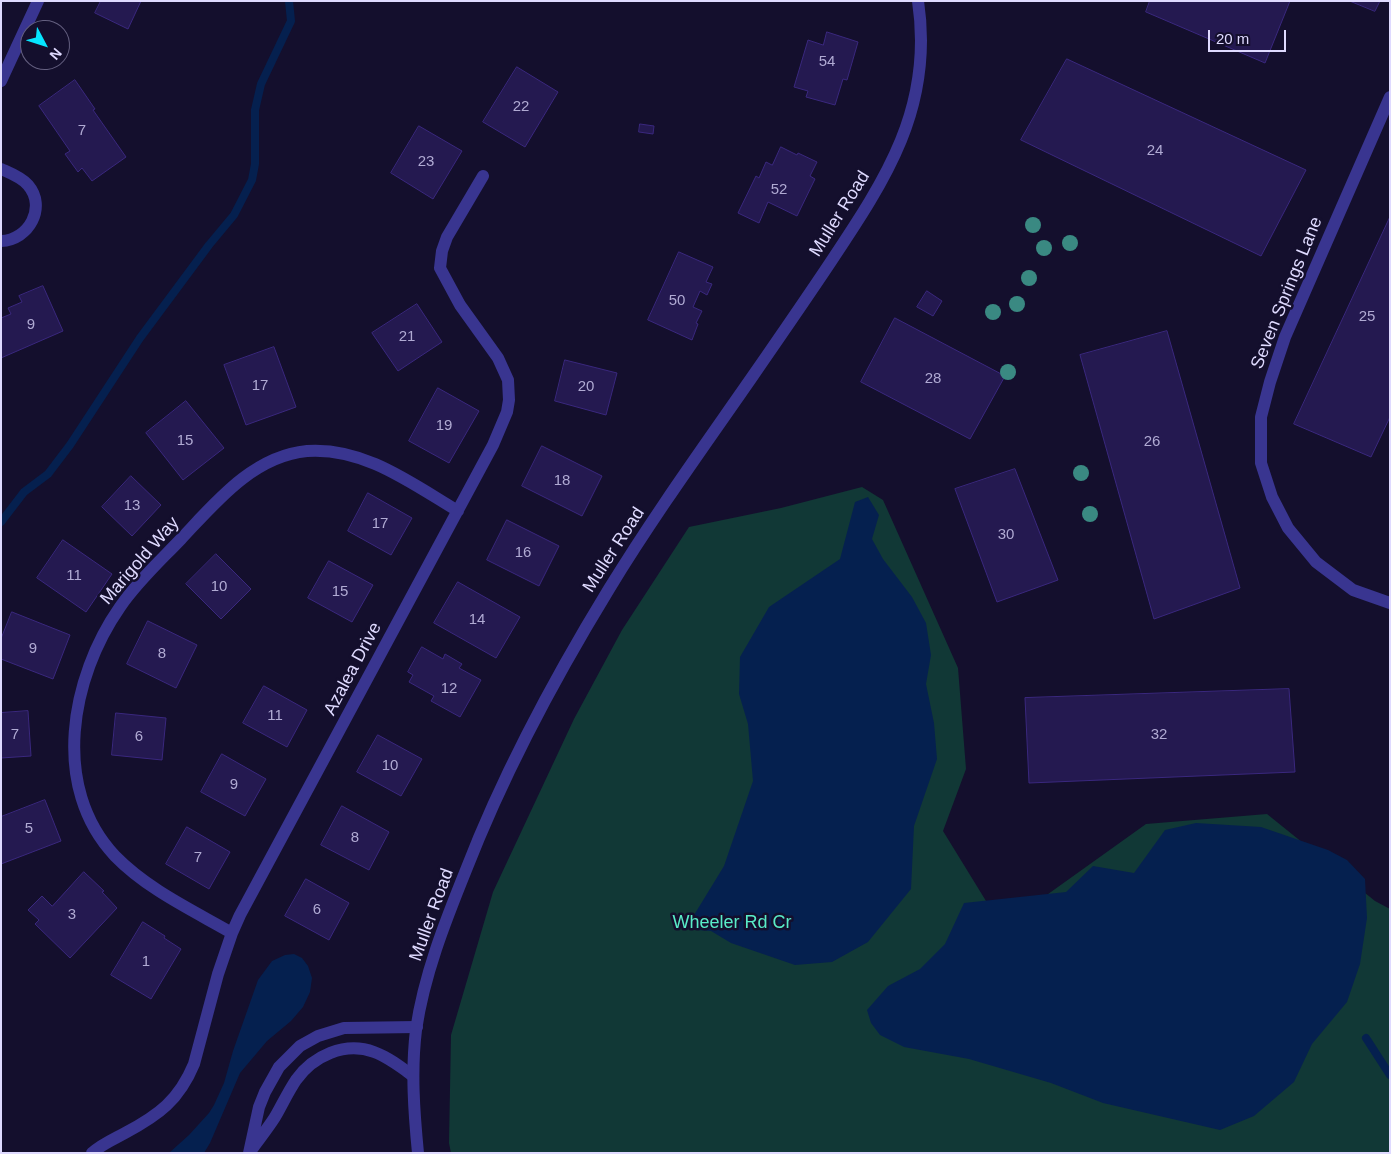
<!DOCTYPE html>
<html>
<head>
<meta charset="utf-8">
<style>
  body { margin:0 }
  #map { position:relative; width:1391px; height:1154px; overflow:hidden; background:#140f2d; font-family:Helvetica,sans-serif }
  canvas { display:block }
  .frame { position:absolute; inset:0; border:2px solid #dfdaff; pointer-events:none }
  .north { position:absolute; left:20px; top:20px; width:50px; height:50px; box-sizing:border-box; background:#140f2d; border:1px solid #656081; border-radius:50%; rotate:130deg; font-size:14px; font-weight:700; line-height:20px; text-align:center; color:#dfdaff }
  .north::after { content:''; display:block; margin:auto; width:18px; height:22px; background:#06e5ff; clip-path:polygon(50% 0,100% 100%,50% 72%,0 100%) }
  .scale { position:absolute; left:1208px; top:30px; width:78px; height:22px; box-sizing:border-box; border:2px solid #dfdaff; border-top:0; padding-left:6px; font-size:15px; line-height:18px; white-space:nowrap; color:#dfdaff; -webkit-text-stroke:4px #140f2d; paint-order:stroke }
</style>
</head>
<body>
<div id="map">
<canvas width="1391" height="1154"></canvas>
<div class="frame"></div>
<div class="north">N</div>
<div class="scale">20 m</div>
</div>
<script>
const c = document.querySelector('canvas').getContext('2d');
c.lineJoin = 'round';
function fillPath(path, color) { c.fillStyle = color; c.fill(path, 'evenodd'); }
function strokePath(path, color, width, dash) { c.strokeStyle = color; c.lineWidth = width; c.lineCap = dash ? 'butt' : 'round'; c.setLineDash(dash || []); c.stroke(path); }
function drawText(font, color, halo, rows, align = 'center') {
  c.font = font + ' Helvetica,sans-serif'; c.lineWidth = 5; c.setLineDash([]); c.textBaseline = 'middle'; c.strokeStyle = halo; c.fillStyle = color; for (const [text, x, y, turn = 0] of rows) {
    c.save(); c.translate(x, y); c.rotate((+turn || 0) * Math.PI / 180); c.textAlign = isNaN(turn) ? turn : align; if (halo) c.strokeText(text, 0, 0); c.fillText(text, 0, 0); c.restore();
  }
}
fillPath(new Path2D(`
  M862,487L883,500L958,668L966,769L943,831L1002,927L1146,824L1267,814L1375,901L1390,909V1153H451L449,1143L451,1035L493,892L574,719L622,630L689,527L781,508Z`), '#113836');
fillPath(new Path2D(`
  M868,497L879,515L872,539L883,559L912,597L926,623L931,655L926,684L934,723L937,759L914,826L911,889L868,942L832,962L795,965L731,943L711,931L697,930L691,920L724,866L753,781L748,724L739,694L740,657L769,607L840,559L855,502Z
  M1196,823L1261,827L1328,850L1347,860L1365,879L1367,918L1360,964L1347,1002L1312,1044L1294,1082L1254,1116L1220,1130L1103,1103L1051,1083L969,1059L904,1047L880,1035L871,1023L867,1010L888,986L920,969L945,944L964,903L1066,892L1093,866L1134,873L1165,830Z
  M294,954L302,958L308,966L312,978L310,992L303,1007L291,1021L267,1041L240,1073L210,1143L204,1153H169L189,1135L209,1113L214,1105L224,1083L233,1051L258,980L272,961L285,955Z`), '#05204f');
strokePath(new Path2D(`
  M1,522L24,492L48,474L70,445L140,338L209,245L234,215L252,180L255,164V110L261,84L291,21L289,1
  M1366,1038L1390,1075`), '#05204f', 8);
const building = new Path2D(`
  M101,1H141L128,29L95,13Z
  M1150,1H1290L1265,63L1146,12Z
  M1350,1H1380L1375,11Z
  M827,32L858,42L847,80L843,79L835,105L806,97L808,91L794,87L808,40L823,45Z
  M1067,59L1306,170L1261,256L1021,140Z
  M517,67L558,92L525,147L483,122Z
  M75,80L95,109L93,110L126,157L92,181L82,168L78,172L65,154L70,151L39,106Z
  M640,124L654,126L653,134L639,132Z
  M419,126L462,151L433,199L391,173Z
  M781,147L797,155L798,153L817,162L810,176L815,179L797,216L768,202L759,223L738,213L756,176L759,178L766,162L772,165Z
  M1390,217V417L1371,457L1294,424Z
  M679,252L713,267L706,282L712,284L707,295L700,291L693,307L702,311L696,323L698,324L692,340L648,320Z
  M43,286L63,331L1,358V318L11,314L8,308L22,302L19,296Z
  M927,291L942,301L933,316L917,307Z
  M417,304L442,342L398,371L372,333Z
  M895,318L1005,376L970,439L861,382Z
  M1167,331L1240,588L1154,619L1080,355Z
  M274,347L296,407L246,425L224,365Z
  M565,360L617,373L606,415L555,401Z
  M438,388L479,411L449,463L409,441Z
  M186,401L224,448L183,480L146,433Z
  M542,446L602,476L582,516L522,486Z
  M1015,469L1058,580L997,602L955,489Z
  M131,476L161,505L132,536L102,507Z
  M368,493L412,518L391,555L348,531Z
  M507,520L559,546L539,586L487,560Z
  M63,540L112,574L86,612L37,578Z
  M216,554L251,589L221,619L186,584Z
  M329,561L373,585L352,622L308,598Z
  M458,582L520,617L496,658L434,623Z
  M12,612L70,635L53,679L1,659V639Z
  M148,621L197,645L176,688L127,664Z
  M422,647L443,659L445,654L462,664L459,668L481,680L460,717L431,701L434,696L409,682L413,675L408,672Z
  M264,686L307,710L287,747L243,723Z
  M1289,689L1295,772L1029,783L1025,698Z
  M28,711L31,756L1,758V713Z
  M116,713L166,718L162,760L112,755Z
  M378,735L422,759L401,796L357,772Z
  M222,754L266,779L245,816L201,792Z
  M45,800L61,841L1,864V817Z
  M342,806L389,832L369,870L321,845Z
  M187,827L230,852L209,889L166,864Z
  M84,872L104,891L102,892L117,908L70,958L35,924L39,920L28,910L42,896L52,906Z
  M306,879L349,903L329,940L285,916Z
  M143,922L165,936L164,938L181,949L151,999L111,975Z`);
fillPath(building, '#241950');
strokePath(building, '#3a287e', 1);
strokePath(new Path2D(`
  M1,81L38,1
  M1390,97L1285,337L1270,382L1261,417V463L1272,497L1288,528L1316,562L1353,590L1390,603
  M1,169C10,173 21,177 28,185C47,207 29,240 1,241
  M232,933C192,910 147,889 115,856C50,787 71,677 120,607C137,582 160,561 181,539C215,503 253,456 307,451C364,447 411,483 458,511
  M252,1149C260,1138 268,1128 275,1117C282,1105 288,1092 296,1080C313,1056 345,1041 374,1052C388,1057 401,1067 413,1076
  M92,1153C102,1144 114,1139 125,1133C159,1115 179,1100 194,1064L218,974L232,933L240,915L493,445L507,412L509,400L508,380L498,358L460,305L440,268L442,251L447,237L483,176
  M249,1153L259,1107L265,1092L279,1067L300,1046L318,1036L344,1028L417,1027`), '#393590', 12);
strokePath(new Path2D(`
  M418,1153C414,1112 411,1071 416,1030C424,975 445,922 466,870C504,772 554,679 609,589C653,517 702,449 750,380C777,341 804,302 830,263C886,179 934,107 918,1`), '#393590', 12);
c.fillStyle = '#3a8982';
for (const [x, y] of [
  [1033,225],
  [1070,243],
  [1044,248],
  [1029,278],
  [1017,304],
  [993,312],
  [1008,372],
  [1081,473],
  [1090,514]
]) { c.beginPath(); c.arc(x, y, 8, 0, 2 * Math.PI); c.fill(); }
drawText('15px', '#b0aad3', null, [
  ["54",827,62],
  ["22",521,107],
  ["7",82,131],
  ["24",1155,151],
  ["23",426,162],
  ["52",779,190],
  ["50",677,301],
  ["25",1367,317],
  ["9",31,325],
  ["21",407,337],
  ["28",933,379],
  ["17",260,386],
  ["20",586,387],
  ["19",444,426],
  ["15",185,441],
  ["26",1152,442],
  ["18",562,481],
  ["13",132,506],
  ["17",380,524],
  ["30",1006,535],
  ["16",523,553],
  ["11",74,576],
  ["10",219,587],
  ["15",340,592],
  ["14",477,620],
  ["9",33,649],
  ["8",162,654],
  ["12",449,689],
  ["11",275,716],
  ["7",15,735],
  ["32",1159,735],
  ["6",139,737],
  ["10",390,766],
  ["9",234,785],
  ["5",29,829],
  ["8",355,838],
  ["7",198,858],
  ["6",317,910],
  ["3",72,915],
  ["1",146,962]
]);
drawText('18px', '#dfdaff', '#140f2d', [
  ["Muller Road",840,214,-58],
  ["Seven Springs Lane",1287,293,-68],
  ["Muller Road",614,550,-57],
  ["Marigold Way",140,561,-49],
  ["Azalea Drive",353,669,-62],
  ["Muller Road",432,915,-70]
]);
drawText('18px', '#59ecc8', '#140f2d', [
  ["Wheeler Rd Cr",732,923]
]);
</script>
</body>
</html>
